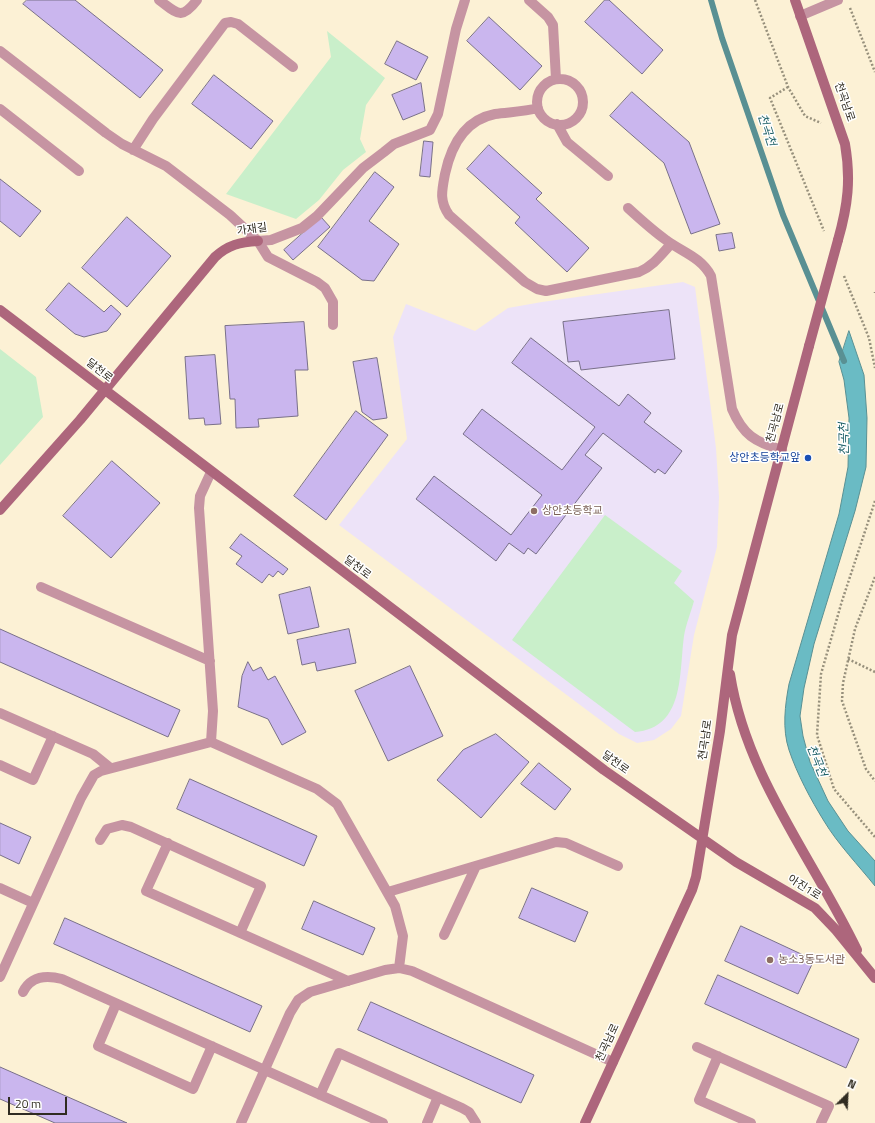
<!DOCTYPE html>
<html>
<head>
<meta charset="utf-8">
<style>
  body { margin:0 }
  #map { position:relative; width:875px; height:1123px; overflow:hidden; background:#fcf1d5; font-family:"Titillium Web",sans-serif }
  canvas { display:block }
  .north { position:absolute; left:827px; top:1075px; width:40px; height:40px; -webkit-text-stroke:3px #fff; paint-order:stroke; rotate:24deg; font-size:11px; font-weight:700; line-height:16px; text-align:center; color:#302c21 }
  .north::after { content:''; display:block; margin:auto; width:14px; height:18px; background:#302c21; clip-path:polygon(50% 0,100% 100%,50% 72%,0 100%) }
  .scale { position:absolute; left:8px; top:1097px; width:59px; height:18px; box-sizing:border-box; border:2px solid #302c21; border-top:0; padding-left:5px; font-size:12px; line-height:14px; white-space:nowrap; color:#302c21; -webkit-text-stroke:3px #fff; paint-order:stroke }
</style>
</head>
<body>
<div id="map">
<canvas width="875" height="1123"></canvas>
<div class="north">N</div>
<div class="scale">20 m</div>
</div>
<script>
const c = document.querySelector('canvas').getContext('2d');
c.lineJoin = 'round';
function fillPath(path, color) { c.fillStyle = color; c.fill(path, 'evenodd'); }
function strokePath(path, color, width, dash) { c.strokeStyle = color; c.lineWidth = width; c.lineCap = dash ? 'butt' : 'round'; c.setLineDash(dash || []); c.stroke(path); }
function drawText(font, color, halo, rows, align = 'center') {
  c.font = font + ' "Titillium Web","Noto Sans KR",sans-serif'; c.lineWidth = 3; c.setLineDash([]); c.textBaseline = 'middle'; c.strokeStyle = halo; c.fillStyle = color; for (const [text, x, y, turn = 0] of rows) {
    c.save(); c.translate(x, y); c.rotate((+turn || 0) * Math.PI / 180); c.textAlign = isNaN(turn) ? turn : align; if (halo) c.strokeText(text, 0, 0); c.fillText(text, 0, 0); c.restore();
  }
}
fillPath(new Path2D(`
  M683,282L695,287L716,448L719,497L717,547L694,635L681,716L671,729L654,740L637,743L619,734L339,525L407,439L393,337L406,304L475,331L508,308L542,302Z`), '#ede3f8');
fillPath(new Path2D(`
  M327,31L385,78L366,105L360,139L366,152L343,170L319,200L296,219L226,194L331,57Z
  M0,349L36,377L43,417L0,465Z
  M605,515L682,571L674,583L694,601C691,612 686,624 684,636C679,673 685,728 635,732L512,640Z`), '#c9efca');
const water = new Path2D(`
  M849,331L864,375L867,418L866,467L855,511L814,644L804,688L800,716L803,736L810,762L828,801L848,831L875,861V886C859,866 837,843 824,821C811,800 797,774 789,750C782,729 785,705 789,684L839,514L848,467L849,418L844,380L839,362Z`);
fillPath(water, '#6abbc4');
strokePath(water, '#599093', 1);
strokePath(new Path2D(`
  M711,0L722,38L783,215L844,361`), '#599093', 6);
const building = new Path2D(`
  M27,0H75L163,70L140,98L23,4Z
  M605,0H609L663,50L642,74L585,22Z
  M489,17L542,66L520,90L467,41Z
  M397,41L428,57L416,80L385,64Z
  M214,75L273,121L251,149L192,104Z
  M421,83L425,111L403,120L392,95Z
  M632,92L689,142L720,224L691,234L664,163L610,116Z
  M424,141L433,142L430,177L420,176Z
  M489,145L542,193L536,199L589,248L567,272L515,223L520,217L467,169Z
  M375,172L394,187L369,221L399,244L374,281L362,280L318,247Z
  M0,179L41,211L20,237L0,221Z
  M127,217L171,256L127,307L82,268Z
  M321,217L330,227L293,260L284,250Z
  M732,233L735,248L719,251L716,235Z
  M69,283L104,312L111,305L121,314L107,331L84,337L75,334L46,310Z
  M669,310L675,359L581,370L579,361L568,362L563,322Z
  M304,322L308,370H295L298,416L258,419L259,427L236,428L235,399H230L225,326Z
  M531,338L619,406L628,394L651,413L644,422L682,451L665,474L658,469L655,473L603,433L585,455L602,468L536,554L528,548L524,554L509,543L496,561L416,499L434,476L511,535L542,495L463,434L482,409L562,470L595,427L512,363Z
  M215,355L221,424L205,425L204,418L189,419L185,357Z
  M377,358L387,418L373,420L362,412L353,362Z
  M356,411L388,435L326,520L294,496Z
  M112,461L160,503L111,558L63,516Z
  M241,534L288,569L283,575L278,571L273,577L269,574L262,583L236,564L242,556L230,548Z
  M310,587L319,627L288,634L279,595Z
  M0,629L180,710L168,737L0,662Z
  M349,629L356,663L317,671L315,662L302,665L297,640Z
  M248,662L253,671L261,667L268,680L275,676L306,732L282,745L268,719L238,707L242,676Z
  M410,666L443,736L388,761L355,691Z
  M496,734L529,762L481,818L437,780L463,750Z
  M539,763L571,789L555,810L521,784Z
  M190,779L317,836L304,866L177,809Z
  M0,823L31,837L19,864L0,855Z
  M532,888L588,912L575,942L519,918Z
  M314,901L375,928L363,955L302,929Z
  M65,918L262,1006L250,1032L54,944Z
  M741,926L814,960L798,994L725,961Z
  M718,975L859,1039L846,1068L705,1004Z
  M371,1002L534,1075L521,1103L358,1030Z
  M0,1067L127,1123H55L0,1099Z`);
fillPath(building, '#cab6ee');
strokePath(building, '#797089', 1);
strokePath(new Path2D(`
  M755,0L788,87L805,116L821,123
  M850,8L875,72
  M788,87L770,98L824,231
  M844,276L869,338L875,368
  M875,292V293
  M875,501L842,601L821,674L817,735L834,789L875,837
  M875,577L855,629L843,683L842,701L866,769L875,781
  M848,659L875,672`), '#97907c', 2.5, [2, 2]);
strokePath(new Path2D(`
  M159,0C177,13 181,21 197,0
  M529,0L548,17L553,25L556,79
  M800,16L838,0
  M0,51L106,133L122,144L166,166L230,215L258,241L268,257L317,282L325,288L333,302V325
  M537 102a23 23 0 1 1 46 0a23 23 0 1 1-46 0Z
  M538,108C523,112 509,112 495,114C464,120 451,146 445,174C442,190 439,201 449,215L525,282L537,289L546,291L639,272C653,266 661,255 671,244
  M0,109L79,171
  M557,124L567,142L608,176
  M133,150L153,119L225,23L231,22L238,24L293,67
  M628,208C640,219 652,230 666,240C682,252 701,257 711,276L732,409C743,435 755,442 782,450
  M41,587L210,661
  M0,713L93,754L109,767
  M211,742L213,711L199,508L200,496L211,472
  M0,765L33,780L53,736
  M100,840L107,829L122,825L131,827L261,886L240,933
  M168,843L146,891L348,981
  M0,888L33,903
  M388,892L556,842L566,843L618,866
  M444,935L476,866
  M0,977L81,798L94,775L101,771L211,742L317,789L337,804L395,906L403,936L399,968
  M23,992C31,976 46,975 62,979L383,1123
  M116,1004L98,1046L193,1089L212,1046
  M697,1047L829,1106L821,1123
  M718,1056L699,1100L751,1123
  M320,1095L339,1053L462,1108L469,1112L476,1123
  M241,1123L290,1013L298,1000L310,992L385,970L399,968L412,971L613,1062
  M427,1123L438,1097`), '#c694a2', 10);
strokePath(new Path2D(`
  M258,241L271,240L302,228L317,216L363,168L384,152L394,144L430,130L438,114L456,29L465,0`), '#c694a2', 10);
strokePath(new Path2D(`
  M795,0L845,144C851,179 848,205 838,240
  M0,310L604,770L736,862L815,908L836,930L875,978
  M0,510L80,420L215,257C228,245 240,242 258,241
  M730,674C746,777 813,858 857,950
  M585,1123L692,890L696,877L720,731L732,635L809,346`), '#ad667c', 10);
strokePath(new Path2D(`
  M809,346L838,240`), '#ad667c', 10);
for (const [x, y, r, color] of [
  [808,458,4,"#1a4fb4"],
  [534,511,4,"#8d6e63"],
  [770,960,4,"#8d6e63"]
]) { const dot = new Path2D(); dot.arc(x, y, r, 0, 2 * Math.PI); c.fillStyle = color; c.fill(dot); strokePath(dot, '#fff', 1.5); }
drawText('11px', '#302c21', '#fff', [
  ["천곡남로",844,102,71],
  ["가재길",252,230,-8],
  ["달천로",99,371,38],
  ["천곡남로",776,423,-75],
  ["달천로",357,568,37],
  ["천곡남로",706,740,-82],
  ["달천로",615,763,36],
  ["아진1로",804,888,32],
  ["천곡남로",608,1043,-65]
]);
drawText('11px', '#164399', '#fff', [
  ["상안초등학교앞",800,458]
], 'right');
drawText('11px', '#785e54', '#fff', [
  ["상안초등학교",542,511],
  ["농소3동도서관",778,960]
], 'left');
drawText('italic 12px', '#185c63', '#fff', [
  ["천곡천",766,130,72],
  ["천곡천",845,439,-91],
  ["천곡천",816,761,68]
]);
</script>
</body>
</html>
